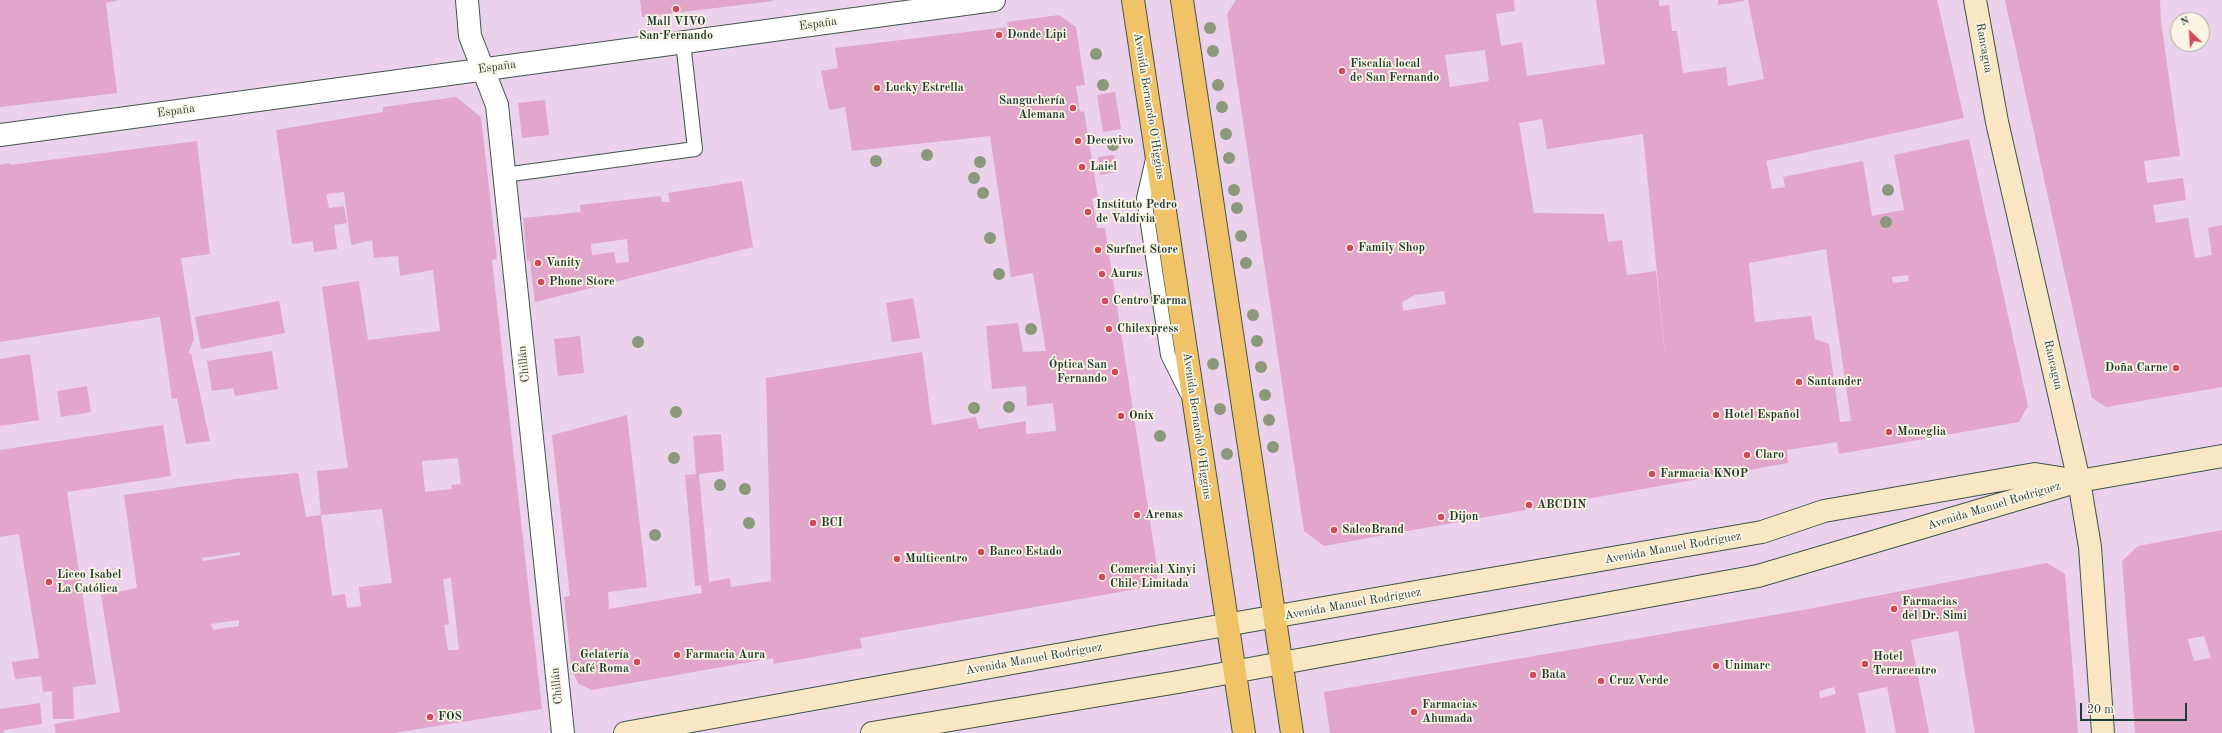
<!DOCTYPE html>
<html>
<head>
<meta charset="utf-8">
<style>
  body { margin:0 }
  #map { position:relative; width:2222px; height:733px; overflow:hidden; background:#f1e1c1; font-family:"Old Standard TT",serif }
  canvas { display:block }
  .north { position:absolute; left:2170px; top:12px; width:40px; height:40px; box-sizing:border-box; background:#fcf5e5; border:1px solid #a4ab9e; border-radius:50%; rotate:335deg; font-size:11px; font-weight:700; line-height:16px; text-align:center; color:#1f3d34 }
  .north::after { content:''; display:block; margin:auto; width:14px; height:18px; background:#d1495b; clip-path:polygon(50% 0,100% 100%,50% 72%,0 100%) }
  .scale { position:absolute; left:2080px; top:703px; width:107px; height:18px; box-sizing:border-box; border:2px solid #1f3d34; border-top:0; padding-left:5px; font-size:12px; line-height:14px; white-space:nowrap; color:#1f3d34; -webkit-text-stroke:3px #fcf5e5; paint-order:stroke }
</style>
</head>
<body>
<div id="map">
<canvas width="2222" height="733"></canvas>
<div class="north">N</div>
<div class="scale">20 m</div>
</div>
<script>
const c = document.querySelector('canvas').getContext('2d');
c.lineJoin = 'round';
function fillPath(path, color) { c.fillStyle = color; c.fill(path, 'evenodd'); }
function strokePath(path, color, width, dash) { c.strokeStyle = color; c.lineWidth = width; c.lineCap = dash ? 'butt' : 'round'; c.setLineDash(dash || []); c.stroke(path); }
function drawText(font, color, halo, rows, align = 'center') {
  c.font = font + ' "Old Standard TT",serif'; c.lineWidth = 3.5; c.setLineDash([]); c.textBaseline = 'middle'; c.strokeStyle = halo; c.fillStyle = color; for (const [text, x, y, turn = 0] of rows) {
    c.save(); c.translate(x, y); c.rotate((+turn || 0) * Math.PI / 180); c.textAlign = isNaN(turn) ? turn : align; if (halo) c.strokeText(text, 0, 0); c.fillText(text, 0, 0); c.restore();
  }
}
fillPath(new Path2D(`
  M0,0H2222V733H0ZM2178,20H2202V44H2178Z`), '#ebd1eb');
fillPath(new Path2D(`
  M0,0H119L106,3L117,93L0,107Z
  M640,0H773V1L642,17Z
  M1236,0H1514L1515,11L1496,14L1501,46L1522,42L1527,76L1605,64L1596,0H1659V6L1669,5L1672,31H1677L1683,73L1726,67L1728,86L1764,79L1748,0H1937L1964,118L1766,161L1772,189L1785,187L1783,177L1863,161L1872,216L1897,211L1904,210L1894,155L1969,139L2028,406L2019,422L1839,454L1837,442L1787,450L1788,463L1324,546L1304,531L1227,14ZM1485,50L1489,81L1450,87L1445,55ZM1542,119L1547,149L1643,134L1667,373L1656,271L1627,275L1622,240L1608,242L1604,214L1534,213L1519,123ZM1826,249L1851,421L1840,422L1829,344L1815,339L1811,316L1755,322L1749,263ZM1908,275L1909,281L1893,283L1892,277ZM1444,291L1446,304L1403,311L1402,302L1415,295Z
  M1718,0H1744V1L1718,5Z
  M2005,0H2160L2161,21L2180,156L2144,161L2147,183L2183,178L2186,200L2153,205L2156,223L2188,218L2195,258L2212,255L2208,228L2222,225V387L2106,407L2092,398Z
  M1059,15L1076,27L1085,85L1076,86L1080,112L1084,111L1098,198H1092L1097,228H1105L1158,573L1155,582L1151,586L1131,590L860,638L862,648L774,664L773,658L592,690L579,684L572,672L564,597L570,596L552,435L627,415L647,587L608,592L609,609L702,593L701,585L695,586L685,475L696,474L693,436L721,434L724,471L699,474L709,582L730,578L731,587L771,581L766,378L922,352L932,425L976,417L979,429L1026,421V434L1056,431L1053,403L1027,406L1026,386L992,389L986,326L1018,323L1023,352L1046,351L1033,273L1011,277L990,136L852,151L845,107L829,110L821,71L838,68L835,48L1008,27L1007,22Z
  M1115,92L1121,129L1103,132L1097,95Z
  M456,97L481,117L497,259L492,260L542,709L394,733H56L54,724L120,712L101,595L137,588L124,495L236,479L298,473L306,517L321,515L332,596L345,594L347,608L361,606L359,587L392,583L382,509L321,515L317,471L348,468L322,287L359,281L368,340L440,331L433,270L400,276L398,256L374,258L372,240L351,245L344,192L326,194L329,208L344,206L347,223L334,225L337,249L314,252L313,241L292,244L276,130L383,112V107ZM458,458L461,484L451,485L452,489L425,492L422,461ZM240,552V555L203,561L202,558ZM451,578L459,650H448L444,625L449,624L443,579ZM239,620V626L213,630L211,624Z
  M545,100L549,135L522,138L518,103Z
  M197,141L210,254L181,258L194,339L188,354L191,353L210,441L186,444L177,398L172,399L160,317L0,342V165L10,163V165Z
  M1114,155L1117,172L1100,175L1098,157Z
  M742,181L753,247L535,302L530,261H527L523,218L581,212L580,205L661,196L662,202H670L668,193ZM627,239L629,262L616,263L614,252L592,255L591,244Z
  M913,298L920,338L892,342L886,303Z
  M279,301L285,333L201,349L195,317Z
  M580,336L584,373L558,376L554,339Z
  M272,351L278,389L235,396L233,388L212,391L207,361Z
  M30,354L39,420L0,426V359Z
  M87,386L91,412L61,417L57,391Z
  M163,425L171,476L67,492L96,684L73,687L74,719H53L52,691L43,692L41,676L15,679L12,662L39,658L19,534L0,537V450Z
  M2222,530V733H2135L2122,561L2138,546ZM2204,636L2211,658L2194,661L2188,639Z
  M2047,563L2065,574L2078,733H1975L1958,631L1911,640L1929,733H1896L1887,687L1858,693L1866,733H1330L1324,692L1803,610ZM1834,687L1836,694L1820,698L1819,691Z
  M40,703L42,724L4,730V733H0V709Z`), '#e1a6ca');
const lane = new Path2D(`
  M1153,159L1144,198L1168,355L1187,393
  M504,175L695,149L683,42`);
const street = new Path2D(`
  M467,0L470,36L497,105L563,733
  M0,135L994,0`);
const secondary = new Path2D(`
  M1975,0L1997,122L2079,481L2090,547L2103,733
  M625,733L1162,636L1762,532L1824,511L2035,474L2079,481
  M872,733L1178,682L1758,576L2079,481L2222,456`);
const primary = new Path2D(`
  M1133,0L1244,733
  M1182,0L1292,733`);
strokePath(lane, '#3e5649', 16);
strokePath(street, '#3e5649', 24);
strokePath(secondary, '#3e5649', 24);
strokePath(primary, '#3e5649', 24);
strokePath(lane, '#fff', 14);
strokePath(street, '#fff', 22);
strokePath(secondary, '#f9e7c3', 22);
strokePath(primary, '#f0c369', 22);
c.fillStyle = '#8c987c';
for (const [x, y] of [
  [1210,28],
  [1213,51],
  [1096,54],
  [1103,85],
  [1218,85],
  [1222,107],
  [1226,134],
  [1113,145],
  [927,155],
  [1229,158],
  [876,161],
  [980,162],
  [974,178],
  [1234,190],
  [1888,190],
  [983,193],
  [1237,208],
  [1886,222],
  [1241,236],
  [990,238],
  [1246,263],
  [999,274],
  [1253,315],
  [1031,329],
  [1257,341],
  [638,342],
  [1213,364],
  [1261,367],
  [1265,395],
  [1009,407],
  [974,408],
  [1220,409],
  [676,412],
  [1269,420],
  [1160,436],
  [1273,447],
  [1227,454],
  [674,458],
  [720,485],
  [745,489],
  [749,523],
  [655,535]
]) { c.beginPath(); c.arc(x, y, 6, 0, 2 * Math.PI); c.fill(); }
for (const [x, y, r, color] of [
  [676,9,4,"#d1495b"],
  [999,35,4,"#d1495b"],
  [1342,71,4,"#d1495b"],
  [877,88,4,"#d1495b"],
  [1073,108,4,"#d1495b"],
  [1078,141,4,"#d1495b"],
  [1082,167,4,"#d1495b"],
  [1088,212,4,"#d1495b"],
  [1350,248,4,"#d1495b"],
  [1098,250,4,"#d1495b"],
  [538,263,4,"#d1495b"],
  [1102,274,4,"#d1495b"],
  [541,282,4,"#d1495b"],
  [1105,301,4,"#d1495b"],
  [1109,329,4,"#d1495b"],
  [2176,368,4,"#d1495b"],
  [1115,372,4,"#d1495b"],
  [1799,382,4,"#d1495b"],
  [1716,415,4,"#d1495b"],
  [1121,416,4,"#d1495b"],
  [1889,432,4,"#d1495b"],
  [1747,455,4,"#d1495b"],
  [1652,474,4,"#d1495b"],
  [1529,505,4,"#d1495b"],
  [1137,515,4,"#d1495b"],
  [1441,517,4,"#d1495b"],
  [813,523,4,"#d1495b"],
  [1334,530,4,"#d1495b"],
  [981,552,4,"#d1495b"],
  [897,559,4,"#d1495b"],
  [1102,577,4,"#d1495b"],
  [49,582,4,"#d1495b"],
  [1894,609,4,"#d1495b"],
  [677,655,4,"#d1495b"],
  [637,662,4,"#d1495b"],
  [1865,664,4,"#d1495b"],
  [1716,666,4,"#d1495b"],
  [1533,675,4,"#d1495b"],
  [1601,681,4,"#d1495b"],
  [1414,712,4,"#d1495b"],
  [430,717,4,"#d1495b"]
]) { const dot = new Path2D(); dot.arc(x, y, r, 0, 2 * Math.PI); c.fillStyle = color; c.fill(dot); strokePath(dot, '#fcf5e5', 1.5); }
drawText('bold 12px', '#1f3d34', '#fcf5e5', [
  ["Mall VIVO",676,22,"center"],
  ["San Fernando",676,36,"center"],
  ["Donde Lipi",1007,35],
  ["Fiscalía local",1350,64],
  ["de San Fernando",1350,78],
  ["Lucky Estrella",885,88],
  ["Sanguchería",1065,101,"right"],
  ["Alemana",1065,115,"right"],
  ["Decovivo",1086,141],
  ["Laiel",1090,167],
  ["Instituto Pedro",1096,205],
  ["de Valdivia",1096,219],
  ["Family Shop",1358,248],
  ["Surfnet Store",1106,250],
  ["Vanity",546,263],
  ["Aurus",1110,274],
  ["Phone Store",549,282],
  ["Centro Farma",1113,301],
  ["Chilexpress",1117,329],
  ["Óptica San",1107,365,"right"],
  ["Fernando",1107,379,"right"],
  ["Doña Carne",2168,368,"right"],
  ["Santander",1807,382],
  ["Hotel Español",1724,415],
  ["Onix",1129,416],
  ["Moneglia",1897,432],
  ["Claro",1755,455],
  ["Farmacia KNOP",1660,474],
  ["ABCDIN",1537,505],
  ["Arenas",1145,515],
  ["Dijon",1449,517],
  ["BCI",821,523],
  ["SalcoBrand",1342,530],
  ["Banco Estado",989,552],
  ["Multicentro",905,559],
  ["Comercial Xinyi",1110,570],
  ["Chile Limitada",1110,584],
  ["Liceo Isabel",57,575],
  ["La Católica",57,589],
  ["Farmacias",1902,602],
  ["del Dr. Simi",1902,616],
  ["Gelatería",629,655,"right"],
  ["Café Roma",629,669,"right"],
  ["Farmacia Aura",685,655],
  ["Hotel",1873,657],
  ["Terracentro",1873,671],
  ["Unimarc",1724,666],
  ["Bata",1541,675],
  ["Cruz Verde",1609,681],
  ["Farmacias",1422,705],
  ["Ahumada",1422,719],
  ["FOS",438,717]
], 'left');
drawText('12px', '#1f3d34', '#fcf5e5', [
  ["España",818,24,-8],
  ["Rancagua",1984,48,80],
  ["España",497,67,-8],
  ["Avenida Bernardo O'Higgins",1149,106,81],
  ["España",176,111,-8],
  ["Chillán",524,364,-96],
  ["Rancagua",2053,365,77],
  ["Avenida Bernardo O'Higgins",1197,426,82],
  ["Avenida Manuel Rodríguez",1994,506,-17],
  ["Avenida Manuel Rodríguez",1673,548,-10],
  ["Avenida Manuel Rodríguez",1353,604,-10],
  ["Avenida Manuel Rodríguez",1034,659,-10],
  ["Chillán",557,686,-96]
]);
</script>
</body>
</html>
